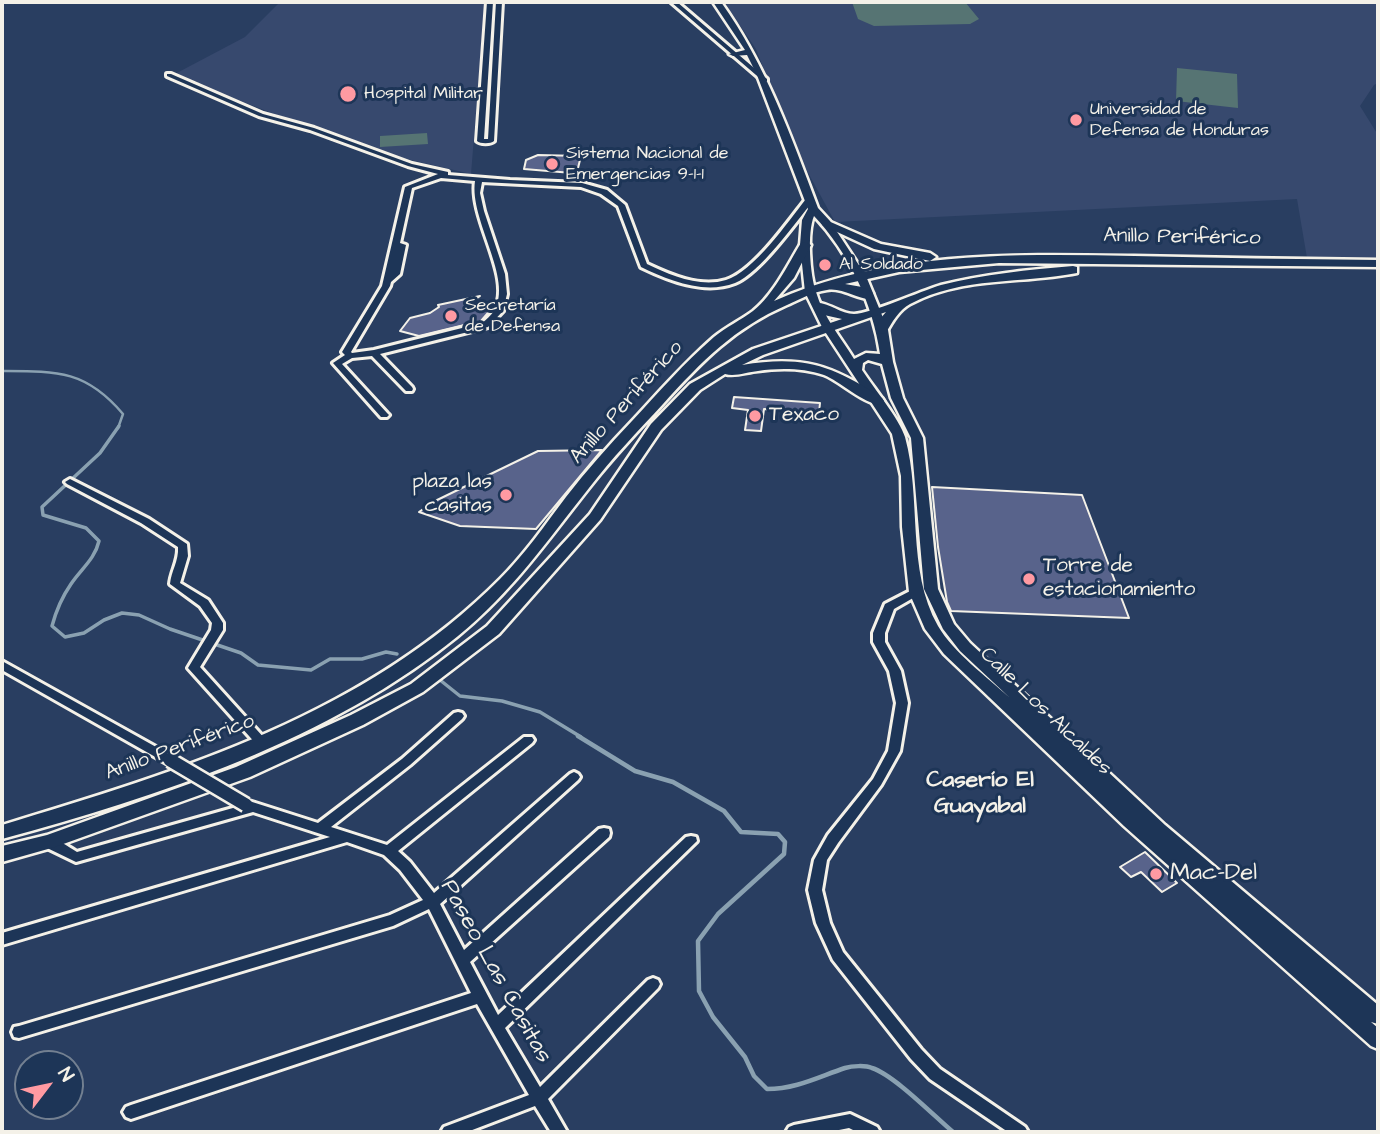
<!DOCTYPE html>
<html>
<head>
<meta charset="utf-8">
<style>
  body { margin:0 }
  #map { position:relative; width:1380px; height:1134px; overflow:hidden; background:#293e61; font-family:"Architects Daughter",sans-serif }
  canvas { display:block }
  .frame { position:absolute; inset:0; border:4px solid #f4f1e8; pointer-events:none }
  .north { position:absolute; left:14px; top:1050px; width:70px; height:70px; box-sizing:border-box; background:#1d3557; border:2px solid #738091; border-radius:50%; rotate:58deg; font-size:19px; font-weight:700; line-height:28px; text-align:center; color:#f4f1e8 }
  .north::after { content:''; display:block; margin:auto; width:24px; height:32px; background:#ff9aa2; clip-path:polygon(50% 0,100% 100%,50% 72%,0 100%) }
</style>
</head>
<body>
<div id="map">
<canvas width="1380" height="1134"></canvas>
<div class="frame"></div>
<div class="north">N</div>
</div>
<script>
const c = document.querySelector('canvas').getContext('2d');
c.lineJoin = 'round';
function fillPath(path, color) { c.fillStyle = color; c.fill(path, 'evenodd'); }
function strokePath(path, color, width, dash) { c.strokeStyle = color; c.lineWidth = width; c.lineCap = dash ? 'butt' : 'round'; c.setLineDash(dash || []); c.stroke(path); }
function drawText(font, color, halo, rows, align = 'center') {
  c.font = font + ' "Architects Daughter",sans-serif'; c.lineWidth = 6; c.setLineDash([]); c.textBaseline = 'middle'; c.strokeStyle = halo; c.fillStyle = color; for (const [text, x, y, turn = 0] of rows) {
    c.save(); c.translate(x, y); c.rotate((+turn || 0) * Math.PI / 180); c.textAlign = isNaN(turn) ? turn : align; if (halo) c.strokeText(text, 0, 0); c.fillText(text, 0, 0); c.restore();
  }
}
fillPath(new Path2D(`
  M280,2H485L471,174L398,157L337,138L173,75L245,37Z
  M724,2H1378V83L1374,85L1360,106L1378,135V259L1307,258L1297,199L835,222L794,147L756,49Z`), '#37496e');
fillPath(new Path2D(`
  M852,2H965L979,19L970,24L874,26L858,19Z
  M1177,68L1237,74L1238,108L1176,101Z
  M427,133L428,144L380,147V136Z`), '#567473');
strokePath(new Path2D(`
  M2,371C57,371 86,370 123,414L118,428`), '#8aa1b1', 2.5);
strokePath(new Path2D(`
  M119,426L100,453L42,507L43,515L86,528L99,541C95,559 81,569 71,584C62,597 56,611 52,626L65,637L84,633L104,620L122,613L139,615L170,629L241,653L258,665L311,670L330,659H362L386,652L397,654
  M440,680L460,696L502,701L540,712L581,737`), '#8aa1b1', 3.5);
strokePath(new Path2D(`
  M578,736L635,771L673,782L724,811L741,832L778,834L785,842L784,854L718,914L698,941L699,991L713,1017L745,1057L754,1076L767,1089C796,1089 818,1077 845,1068C852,1066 865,1065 872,1068C894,1075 934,1116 953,1132`), '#8aa1b1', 4.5);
const building = new Path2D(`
  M538,155L581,156L578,168H573L572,173L524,169L526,160Z
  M480,296L470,303L493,307L481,321L419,336L400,331L410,318L430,313L439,307L438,305Z
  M734,397L820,403L819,413L764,409L761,431L745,430L748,410L732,408Z
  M602,450L536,529L460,526L419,512L433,502L538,451Z
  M932,487L1082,495L1129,618L951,611L947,602L938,547Z
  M1145,852L1177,883L1162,892L1141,872L1131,877L1120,867Z`);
fillPath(building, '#58638b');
strokePath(building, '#f4f1e8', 2);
const minor = new Path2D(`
  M487,2H493L484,139H488L496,2H502L494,141C491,144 480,144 477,141Z
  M671,2H677L767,79V81H763Z
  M167,74H171L263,114L314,128L412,164L448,172V175L510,180L582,183L607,190L625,205L647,264C670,275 700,288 726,280C753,272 788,222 806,199L813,201C795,223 760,273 735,283C704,295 668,280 641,267L618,206L601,194L581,187L482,182L480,193L484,211L505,274L507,294L503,311L488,327L380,354L412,387L413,389L412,391H406L372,356L352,358L342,364L387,413L389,415L387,417H381L333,363L345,355L342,352L382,286L405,187L438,174L408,166L310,130L259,116L167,76ZM441,178L475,181C469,220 514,279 494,311C491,315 486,320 482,323L374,350L352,353L351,352L390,286L391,282L400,274L406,245L400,243L412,188Z
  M70,479L149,519L187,544L188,556L180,583L208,600L223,623V630L200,667L266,740L268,743L266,746H258L188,668L211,630L212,623L200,606L170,584C171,571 179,561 178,547L141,523L67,484L65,482Z
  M916,588L920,590L921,592L920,594L894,609L885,633V642L901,671L908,703L900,751L881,785L838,843L827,860L822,890L830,923L843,952L921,1049L940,1069L1025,1127L1028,1132H1008L930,1079L911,1059L833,960L816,923L808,890L814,860L828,835L873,779L888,751L896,703L889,671L873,642V633L885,604Z
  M2,661L174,757L176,760L174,763L170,765L166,763L2,670Z
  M458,712L462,713L464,716L462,719L410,765L331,827L387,845L524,737H532L534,740L532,743L398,851L410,862L434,893L570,774L574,772L578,774L580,777L578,780L440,904L464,950L599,829L604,828L609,829L610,833L609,837L470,962L498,1015L686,837L691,836L696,837L697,841L505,1028L540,1087L648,980L653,978L658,980L660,984L658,988L548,1099L567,1132H551L535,1106L467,1132H441L444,1127L529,1095L477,1004L131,1119L126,1117L123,1112L126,1107L131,1105L471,993L429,909L393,926L19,1038L14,1037L12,1032L14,1027L19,1026L390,915L423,900L400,870L384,855L347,842L2,945V933L330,837L253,812L76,862L43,846L42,842L43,838C54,836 67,846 77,852L240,806L242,802L246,800L318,823L402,759L454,713Z
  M850,1114L877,1127L880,1132H857L849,1128L829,1132H786L789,1127L794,1125Z`);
const major = new Path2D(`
  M713,2H721C766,65 791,136 818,208L830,221L866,276L888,330L893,362L903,398L923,438L938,589L954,624L970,643L1165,825L1378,1005V1024L1371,1022L1378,1028V1049L1371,1046L1124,826L944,654L925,629L909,592L902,527L901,476L892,434L822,327L805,292L800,245L802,220L808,209L757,75L747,55L733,56L729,54L745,50ZM814,216C849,253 873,304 880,354L866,353L854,359C841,338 823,316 816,292C810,275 807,232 814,216ZM868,360L882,364L891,398L911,438L924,589L943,629L960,651L1010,698C987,677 953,652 938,626C906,569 922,499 905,437C900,420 873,387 862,370L863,363Z`);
const highway = new Path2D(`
  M826,220L881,244L930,253L936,257L930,261L874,249L822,225V221Z
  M805,242L811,245L794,278L774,301C887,251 1013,254 1134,256C1215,258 1297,259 1378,260V267L999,263L899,272L845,284L862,287L873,293V299C859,301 843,287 827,290C813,292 800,299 787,305C734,328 702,361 663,404C638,431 612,458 589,488C547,541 512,592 458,636C332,739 158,797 2,839V825C180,771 365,715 500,579C525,554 545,525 566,497C587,470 609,445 632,421C659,392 684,363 714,337C726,327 741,320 753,311C774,294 787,266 801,243Z
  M1073,266L1077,267V273C1022,284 963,276 910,304C899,310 892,322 886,333L882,334L876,330L880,319L886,312L763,355L742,365C803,355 832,365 882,398L884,401L882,404C867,407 840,381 824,375C803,368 779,368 758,371C747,372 735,377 725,374L700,390L661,430L600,520L499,634L423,692L363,725L250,777L55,847L2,862V846L47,835L236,767L351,715L411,684L487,626L590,514L651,424L690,384L753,349L842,319L824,315L814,309V303C827,301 840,314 854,314C870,314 921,291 941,285C984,274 1028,270 1073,266Z`);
strokePath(minor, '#f4f1e8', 6);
strokePath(major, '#f4f1e8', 5);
strokePath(highway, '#f4f1e8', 5);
fillPath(minor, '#1d3557');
fillPath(major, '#1d3557');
fillPath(highway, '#1d3557');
const minorBridge = new Path2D(`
  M170,760L246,805`);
strokePath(minorBridge, '#f4f1e8', 18, []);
strokePath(minorBridge, '#1d3557', 13);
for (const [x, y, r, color] of [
  [348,94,9,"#ff9aa2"],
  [1076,120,7,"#ff9aa2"],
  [552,164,7,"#ff9aa2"],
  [825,265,7,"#ff9aa2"],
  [451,316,7,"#ff9aa2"],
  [755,416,7,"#ff9aa2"],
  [506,495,7,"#ff9aa2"],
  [1029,579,7,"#ff9aa2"],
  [1156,874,7,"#ff9aa2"]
]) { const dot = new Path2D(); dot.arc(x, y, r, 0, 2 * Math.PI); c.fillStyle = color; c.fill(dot); strokePath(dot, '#1d3557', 2.5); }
drawText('18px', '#f4f1e8', '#1d3557', [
  ["Hospital Militar",364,94],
  ["Universidad de",1090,110],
  ["Defensa de Honduras",1090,131],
  ["Sistema Nacional de",566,154],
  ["Emergencias 9-1-1",566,175],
  ["Al Soldado",839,265],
  ["Secretaría",465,306],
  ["de Defensa",465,327]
], 'left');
drawText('21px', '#f4f1e8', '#1d3557', [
  ["Anillo Periférico",1182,238,1],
  ["Anillo Periférico",627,403,-48],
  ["Calle Los Alcaldes",1045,712,44],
  ["Anillo Periférico",180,748,-20]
]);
drawText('21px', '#f4f1e8', '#1d3557', [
  ["Texaco",769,416],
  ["plaza las",492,483,"right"],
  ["casitas",492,507,"right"],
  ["Torre de",1043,567],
  ["estacionamiento",1043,591]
], 'left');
drawText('bold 23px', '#f4f1e8', '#1d3557', [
  ["Caserío El",980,781],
  ["Guayabal",980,807]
]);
drawText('24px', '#f4f1e8', '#1d3557', [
  ["Mac-Del",1170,874]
], 'left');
drawText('24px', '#f4f1e8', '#1d3557', [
  ["Paseo Las Casitas",495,972,61]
]);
</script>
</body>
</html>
